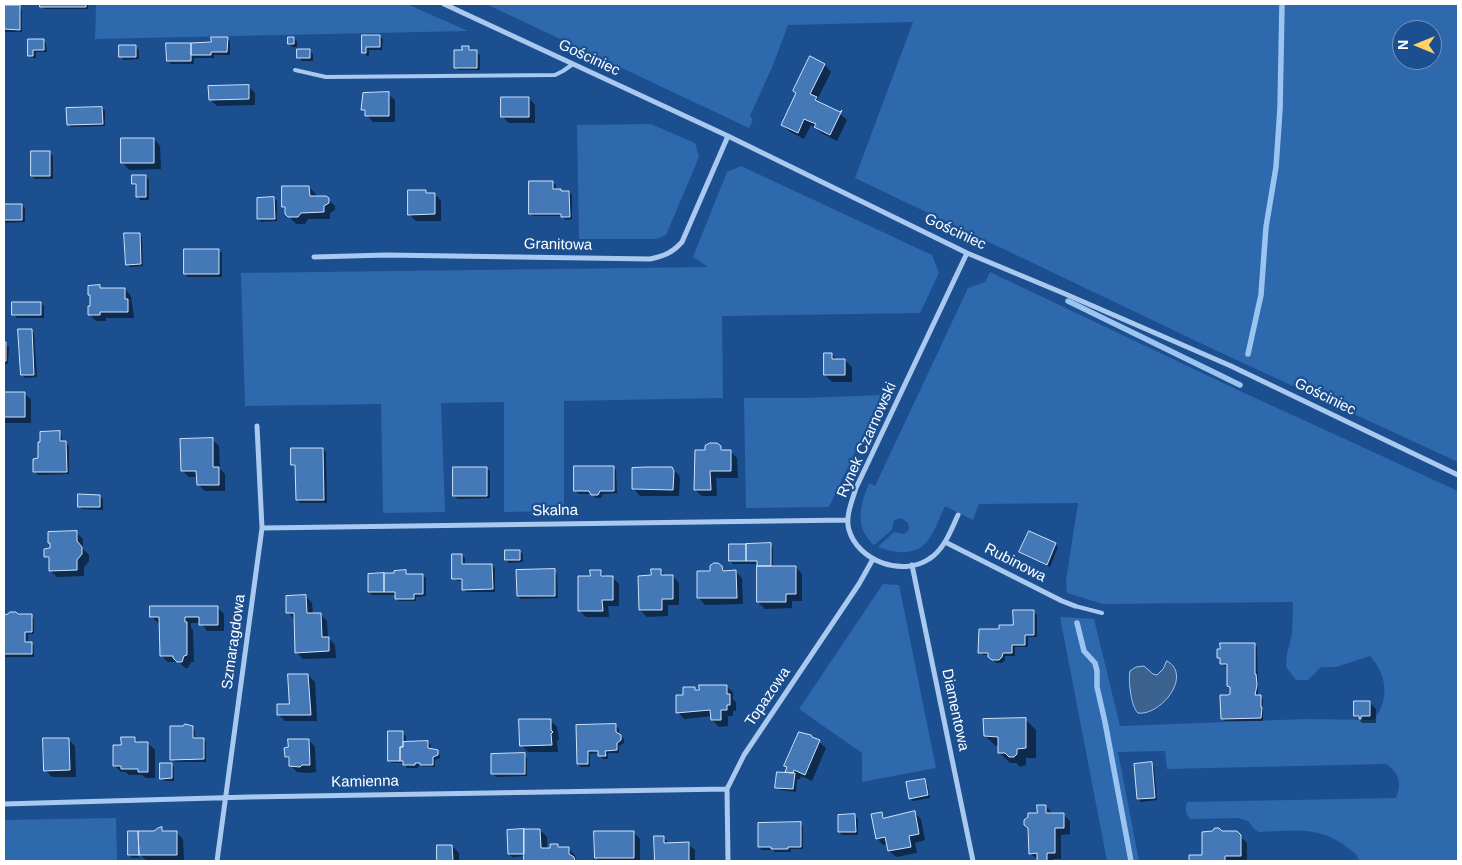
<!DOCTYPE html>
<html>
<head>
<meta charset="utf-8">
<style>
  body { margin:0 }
  #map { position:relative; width:1462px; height:865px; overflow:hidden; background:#1b4f8f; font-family:Arial,sans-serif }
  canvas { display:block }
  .frame { position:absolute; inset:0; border:5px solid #fff; pointer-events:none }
  .north { position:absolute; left:1392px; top:20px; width:50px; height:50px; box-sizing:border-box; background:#1b4f8f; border:1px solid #7695bc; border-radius:50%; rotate:270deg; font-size:14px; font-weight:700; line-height:20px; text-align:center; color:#fff }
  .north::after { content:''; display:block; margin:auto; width:18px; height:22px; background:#ffd166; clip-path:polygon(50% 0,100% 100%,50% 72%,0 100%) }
</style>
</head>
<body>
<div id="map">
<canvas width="1462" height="865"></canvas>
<div class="frame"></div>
<div class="north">N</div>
</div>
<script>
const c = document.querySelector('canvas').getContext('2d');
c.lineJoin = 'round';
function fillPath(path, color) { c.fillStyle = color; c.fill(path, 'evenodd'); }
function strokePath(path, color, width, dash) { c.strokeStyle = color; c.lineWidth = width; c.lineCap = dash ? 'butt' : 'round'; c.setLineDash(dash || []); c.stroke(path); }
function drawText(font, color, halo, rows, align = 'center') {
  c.font = font + ' Arial,sans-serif'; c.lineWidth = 4.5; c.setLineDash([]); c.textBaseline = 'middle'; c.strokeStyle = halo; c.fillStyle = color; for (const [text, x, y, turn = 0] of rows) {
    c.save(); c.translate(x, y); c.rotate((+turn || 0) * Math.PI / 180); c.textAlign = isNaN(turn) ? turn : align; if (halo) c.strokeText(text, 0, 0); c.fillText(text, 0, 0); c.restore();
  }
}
fillPath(new Path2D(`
  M96,4H407L468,31L95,39Z
  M486,4H1458V462L1217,351L855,178L913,22L788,25L773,65L750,116L753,120L749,128ZM1402,30H1432V60H1402Z
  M651,124L695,143L699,157L666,235L656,239H579L577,125Z
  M741,166L932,255L939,273L920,313L722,316L723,398L564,401V511L504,512V402L441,403L445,512L383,513L381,404L245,406L241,273L708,267L693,257L727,172Z
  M990,272L1238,390L1458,491V861H1359C1357,853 1353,852 1347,847C1318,825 1293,831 1259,832L1254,829L1248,821L1238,818L1190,819C1185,813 1185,810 1187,802L1396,798C1402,784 1399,772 1386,764L1167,769L1165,751L1118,752L1139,861H1107L1060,617L1094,619L1120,726L1305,719L1374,720C1390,698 1387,676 1370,656L1336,667H1321L1308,680H1296L1286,667L1287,654L1292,634L1293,602L1103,604L1067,593L1066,580L1078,503L979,504L973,520L945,506C940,516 936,529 929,539C918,556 895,554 878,547L894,532L904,534L909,530L908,523L901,518L894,520L892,530L874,545C854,528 860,505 869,483L875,486L968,288L985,282Z
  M882,395L829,507L746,508L744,398H805Z
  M883,584L899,585L936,768L862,782V753L799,709Z
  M116,818L117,861H4V820Z`), '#2e69ad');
const water = new Path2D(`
  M1167,661C1193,675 1161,716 1138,713C1131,707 1128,680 1130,671L1136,667L1144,666L1153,674L1157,675L1163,669Z`);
fillPath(water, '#3c6290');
strokePath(water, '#9cc4f0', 1);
fillPath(new Path2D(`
  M41,4H88V9H44Z
  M19,7L22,10V32H4V9Z
  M380,36L383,39L382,50H369V56H367L364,52V37Z
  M227,38L230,41V55H214V58H194V64H171L168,61Z
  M294,38L297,41V47H292L289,44Z
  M43,40L46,43L47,52H36V58H32L29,55V41Z
  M136,47L139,50V59L124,60L121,57Z
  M469,48L480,55V70H458L455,67L463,51Z
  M310,51L313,54V61H302L299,58Z
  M810,58L825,65L831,72L817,100L823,105L840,114L847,120L837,141L823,134L811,125L804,139L789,131L782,125L797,94Z
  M248,86L255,93V105L217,106L210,99Z
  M388,94L395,100V122H373L363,110Z
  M529,98L535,105V123H509L503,117Z
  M102,108L105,111V126L71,127L68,124Z
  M154,139L160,146L161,169L129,170L123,163Z
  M50,153L53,156V179H35L32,176Z
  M146,176L149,180V200H140L137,196V188L133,184Z
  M552,182L556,185V190L569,192L572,195V219L566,220L562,216H533L530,213Z
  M309,187L316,194V197L328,199L335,206V210L330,213V219H308L305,224H296L287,214V210L283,207Z
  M425,191L429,194H435L441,201V221H416L409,214Z
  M274,198L277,201V221L261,222L258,219Z
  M22,205L25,208V222L4,223V206Z
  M139,234L142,237L143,266L130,267L127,264Z
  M219,250L222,253V277H188L185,274Z
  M99,287L102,289H125L131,296L134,318H106V321H96L89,314L92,307V297L89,295Z
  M41,303L44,306V318H17L14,314Z
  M31,330L34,333L37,377L25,378L22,375Z
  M4,344L9,347L8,364H4Z
  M831,354L838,360H845L852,367V382H832L825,375Z
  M4,393H24L31,400V423H4Z
  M59,433L62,436V443H66L69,446V474L38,475L35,472L39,460Z
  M213,440L219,446L220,469L225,474V491H205L198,484V477H189L182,470Z
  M720,447L724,451H730L737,458L738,478H716L717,496H702L695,490L707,451Z
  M323,449L326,452L327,503H300L297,500L296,468L293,465Z
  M613,467L616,470L617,493L603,494L601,498H596L592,494H579L575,491Z
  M486,468L490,471V498L458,499L454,496Z
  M672,468L679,475L680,479L679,496H640L634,489Z
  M100,496L103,499V510L82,509L79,506Z
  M76,532L83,539V549L89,555V561L84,567V576L57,577L50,570V561L46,556L52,549V545L50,543Z
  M1055,544L1058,547L1050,567L1024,555L1021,552Z
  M770,545L773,548V567H796L802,574V601H792V608L765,609L758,602V564H733L730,561Z
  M520,551L523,554V562L509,563L506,560Z
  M462,555L465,558V565H492L495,568V592H466L463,589V581H457L454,578Z
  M722,567L726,572H736L742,578L743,604L705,605L699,598L711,572Z
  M660,570L666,576H673L679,583V605H668V616L647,617L640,610L652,577Z
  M554,571L557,574L558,598L521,599L518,596Z
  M600,571L606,577H612L619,584V606H608L609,617H586L580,611L592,577Z
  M405,572L409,575H423L426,578V596L416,597V601H399L396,598V595H372L369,592L396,575Z
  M306,596L312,603L313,615L320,614L327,621L328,637L335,645L336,658L303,659L296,652L294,619L288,612Z
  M217,607L224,614V631H207L201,623H191V628L193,630L194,662H191L188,668H185L179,662H168L161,655V623H158L152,617Z
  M1034,612L1037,615V637H1028V647H1015V656H1005V660L1002,663H996L989,655H983L980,652L1001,631L1014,626Z
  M4,616H31L34,619V634H28V643H31L34,646V657H4Z
  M1254,644L1257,647L1258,696L1263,699V721H1225L1222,718L1229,696L1232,694V689L1229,686L1228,666H1224L1219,657Z
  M308,675L315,682L317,721H285L278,714L290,705Z
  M726,686L733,692V699L736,702V711H733V716H728V726L719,727L712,720V716L684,719L678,712L684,696L694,688L698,691Z
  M1369,702L1376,709V723H1362L1356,716Z
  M550,720L557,727L559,739L557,741L558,752H528L521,745Z
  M1026,720L1036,730V758H1026V765L1020,767L1016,763H1010L1000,753V746H996L985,736Z
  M577,726H616L619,729V735L624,739V743L619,746V753H608V759H603L599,753L590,754V767H581L578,764Z
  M192,727L195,730V739H203L206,742V762H175L172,759Z
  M403,733L406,736V743L428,742L431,745V750L437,752L440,755V758L435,760V767L418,766V768H407L404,763H392L389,760Z
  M134,738L139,743H148L155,750V778H146L142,775H129L126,772H121L114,765L122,746Z
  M68,739L75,746L76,777H52L45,770Z
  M309,740L315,747L316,772L307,773L297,772L290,765V761L286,757Z
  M819,742L826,748L812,781L801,776L800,779H797L796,792L780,790L777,787L789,774L787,772Z
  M524,755L527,758V776L496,777L493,774Z
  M171,764L174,767V781H165L162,778Z
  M1151,764L1154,767L1157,800L1141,802L1138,799Z
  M924,780L927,783L930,798L913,801L910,798Z
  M1046,806L1052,813L1063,814L1070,821V834L1061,835V859H1053V861H1039L1030,853L1038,814Z
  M915,813L921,819L925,840L915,843L917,853L896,857L889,851L888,844L883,845L877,838L881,814L886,818Z
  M855,816L858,819V835H842L839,832Z
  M800,823L803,826V849H791V852H775L773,850H762L759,847Z
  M162,829L165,832H176L183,839L184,861H147L135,850L133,852L140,858H132L129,855Z
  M540,830L547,837V849H552L558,845L561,848H568L575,855L577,861H527L526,856L512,857L509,854Z
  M633,832L640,839V861H599L596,858Z
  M1236,832L1247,843V861H1190V856H1203L1222,833Z
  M656,837H663L670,844H688L695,850V861H656Z
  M438,846H452L459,853V861H438Z`), '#0007');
strokePath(new Path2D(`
  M1068,301L1240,385
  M1248,354L1261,295L1266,227L1276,167L1280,109L1282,4
  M1077,623L1084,651L1095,663L1097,671V687L1105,722L1131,861`), '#9cc4f0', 5.5);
const building = new Path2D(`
  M40,4H86V7H40Z
  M5,5H20V30L4,29Z
  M362,35H380V47H366V53H362Z
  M211,37H228L227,52H211V55H191V43L211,42Z
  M288,37H294V44H288Z
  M28,39H44V50H33V56H28Z
  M166,43H191V61H167Z
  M119,45H136V57H119Z
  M462,46H469V50H477V68H454V50H462Z
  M297,49H310V58H297Z
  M810,56L825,64L810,94L817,97L815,100L840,112L842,110L830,135L814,127L816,124L804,119L798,133L781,125L796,93L793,91Z
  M249,85V99L209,100L208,86Z
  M389,92V116H365V110H361L363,93Z
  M501,97H529V117H501Z
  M102,107L103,124L67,125L66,108Z
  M121,138H154V163H121Z
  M31,151H50V176H31Z
  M132,175H146V197H136V184H132Z
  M529,181H553V189H561V191H569L570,217H561V214H529Z
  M282,186H309L310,196H326L329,198V203L324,206V212L301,213L298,217H288L285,214V207H282Z
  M408,190H426V193H435V214L408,215Z
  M274,197L275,219H257V198Z
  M4,204H22V220H4Z
  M124,233H140L141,264L126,265Z
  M184,249H219V274H184Z
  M100,285V288H125V299H128V312H100V315H88V306H90V295H88V286Z
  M12,302H41V315H12Z
  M18,329H32L34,375H21Z
  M4,342H6V361H4Z
  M824,353H832V359H845V375H824Z
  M4,392H25V417H4Z
  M60,431V441H66L67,472H33V459L38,458V442H40V432Z
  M213,438V467H219V485H197L196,471H181L180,439Z
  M710,443H717L721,446V450H731V471H710L711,490H694L695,450H705V446Z
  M291,448H323L324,500H296L295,465H291Z
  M574,466H614V491H600L598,495H591L589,491H574Z
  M453,467H487V496H453Z
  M646,467H672L674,471L673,490L632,489V468Z
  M78,494L100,495V507H78Z
  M77,531V541L82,547V554L77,560V570L49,571V557H44V549L50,548V543H48V532Z
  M1029,531L1056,543L1047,565L1019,552Z
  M771,543V566H757V561H746V544Z
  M729,544H746V561H729Z
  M505,550H520V560H505Z
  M452,554H462V564H492L493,589L462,590V579H452Z
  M714,563H718L722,566L723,571L736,570L737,598H697V571H710V566Z
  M757,566H796V594H786V602H757Z
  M555,569V596H517L516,570Z
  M651,569H661V575H673V599H662V610H639L638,576L651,575Z
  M406,570V574H423V594H414V599H395V592H384V573H394V571Z
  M590,570H601V576H613V600H602L603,611H578V576H590Z
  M384,573V592H368V574Z
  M306,595L307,613H321L322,637H329V651L295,653L294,613H286V596Z
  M150,606H218V625H199V617H185V622H187V655L184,656L182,662H177L173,658V656H160L159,617H150Z
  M1013,610H1034V635H1025V645H1012V653H1003L1002,657L999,660H992L988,657V653H978L979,629H999V625H1013Z
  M10,612H16L18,614H32V632H25V642H32V654H4V615L8,614Z
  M1220,643H1255V674H1256L1257,685L1255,695H1261V707H1262L1261,718L1221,719L1220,698V695H1228L1230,694V687L1227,686V664H1220V658H1217V649H1220Z
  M288,674H308L311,715H277V704H289Z
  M699,685H727V694H730V705H727V710H721V720H711L710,710L676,713V695H683V687H695V690H699Z
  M1354,701H1370V716H1361V719H1359V716H1354Z
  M1026,718V748L1017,749V754L1014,757H1009L1005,753H998V737L984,736L983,719Z
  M519,719H551V730L553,732L551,734L552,745L520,746Z
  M185,724L193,726V738H204V759L170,760V726H183Z
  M616,724V732L621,735V740L617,743V750L605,751L606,756H598V751H588V764H577L576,725Z
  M388,731H403V747H400V761H388Z
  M799,732L811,735L812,737L820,740L805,775L794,770L793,773L785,772L787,767L784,766Z
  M121,737H135V742H148V772H138V769H121V766H113V745H121Z
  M43,738H69L70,770L44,771Z
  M288,739H309L310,765H302L300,767L289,766V757H285L284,748L288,747Z
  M428,741V748L438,750V755L433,757V765H420V763H415V765H403V761H400V747H403V742Z
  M525,753V774H491V754Z
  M1152,762L1155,798L1137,799L1134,764Z
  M160,763H172V778L160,779Z
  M777,772L795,773L793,789L775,788Z
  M925,779L928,795L909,799L906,782Z
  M1037,805H1046V813H1064V828H1055V853H1047V861H1037V853L1029,854L1028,828L1024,825V820L1028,817V813H1037Z
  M915,811L919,834L909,836L911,847L888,851L885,837L876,839L871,814L882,812L883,818Z
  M855,814L856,832H838V815Z
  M801,822V847H788V849H771V847H758V823Z
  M162,827V831H177V855H139L138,831H154L158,828Z
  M1215,828H1219L1222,831H1237L1241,835V856H1225V861H1189V855H1202V832L1212,831Z
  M524,829H540L541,848H550V844H558V847H569V854L574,857L575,861H524Z
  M524,829V854H508L507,830Z
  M128,831H138L139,855H128Z
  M594,831H634V858H595Z
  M654,836H664V843L689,842V861H655Z
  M437,845H452L453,861H437Z`);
fillPath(building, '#4478b7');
strokePath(building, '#cfe3fa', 1);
strokePath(new Path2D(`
  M295,70L326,77L555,75L563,71L573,64
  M1075,606L1102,613`), '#a9c9ee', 4);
strokePath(new Path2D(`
  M444,4L728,136L967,253L1063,293L1231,366L1458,475
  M314,257L386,255L650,259C664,256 672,253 682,242L728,136
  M958,515C951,530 944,550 929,559C902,577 858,561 849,530C845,517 852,501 856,488L967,253
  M262,528L848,520
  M945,542L1062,601L1075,606
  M912,565L973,861
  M4,804L249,797L727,789
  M217,861L262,528L257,426
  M728,861L727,789L744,755L859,584L873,559`), '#a9c9ee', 5);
drawText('15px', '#fff', '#1b4f8f', [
  ["Gościniec",589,58,25],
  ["Gościniec",955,232,25],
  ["Granitowa",558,245,1],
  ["Gościniec",1325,397,26],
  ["Rynek Czarnowski",867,440,-66],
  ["Skalna",555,511,-1],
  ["Rubinowa",1015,563,27],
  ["Szmaragdowa",234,642,-82],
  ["Topazowa",768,697,-56],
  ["Diamentowa",955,710,78],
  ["Kamienna",365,782,-1]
]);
</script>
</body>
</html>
